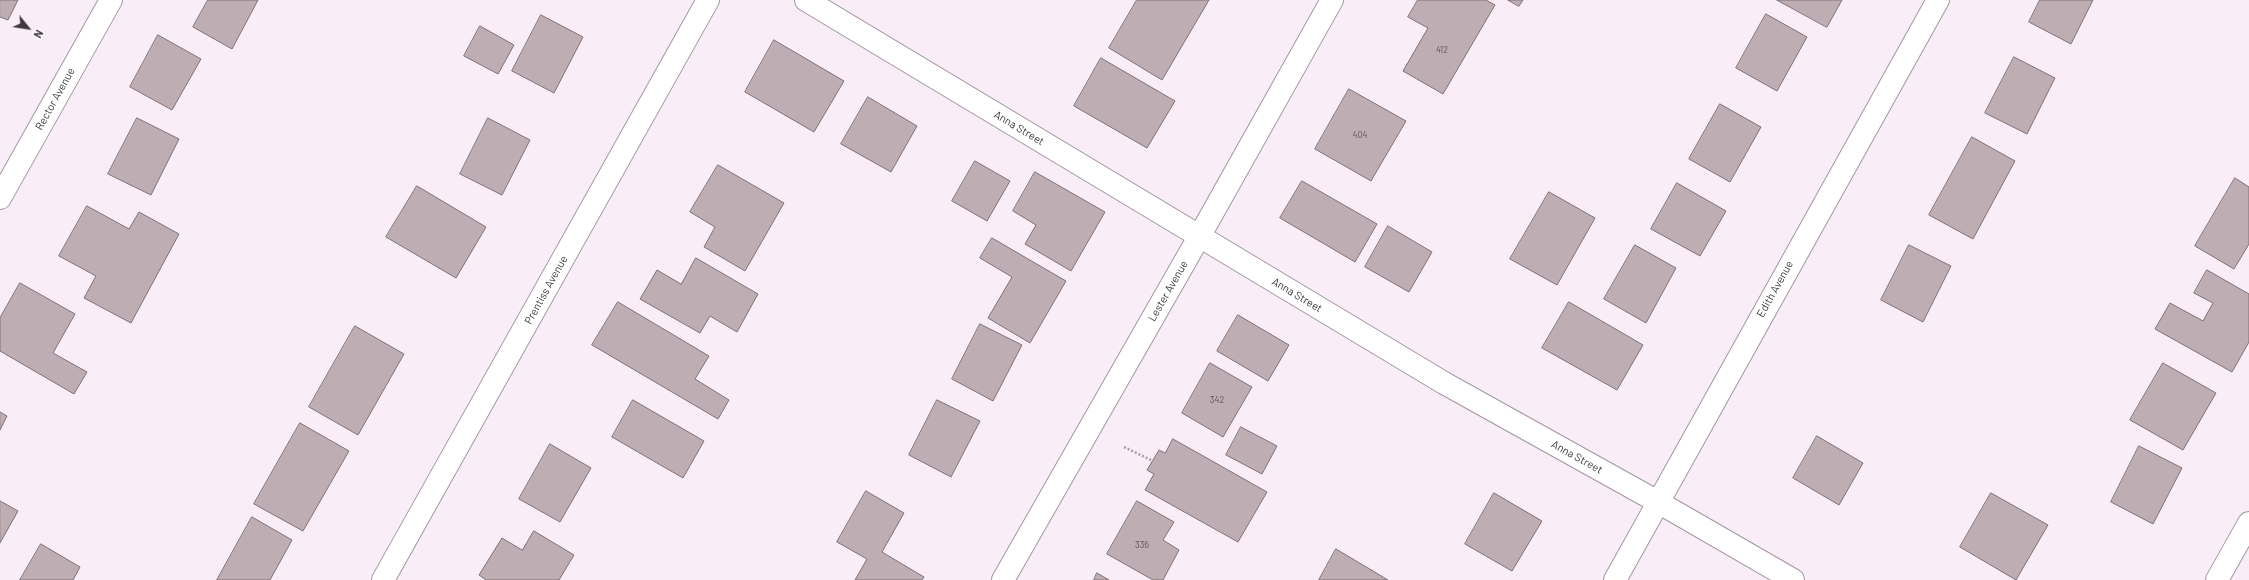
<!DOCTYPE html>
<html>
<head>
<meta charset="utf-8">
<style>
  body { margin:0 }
  #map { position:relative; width:2249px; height:580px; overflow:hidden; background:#f9edf8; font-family:Barlow,sans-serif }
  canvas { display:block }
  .north { position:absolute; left:8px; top:8px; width:40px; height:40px; -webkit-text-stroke:3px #fff; paint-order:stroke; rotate:120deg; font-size:11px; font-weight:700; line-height:16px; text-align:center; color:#3e393d }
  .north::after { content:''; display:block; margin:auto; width:14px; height:18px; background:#3e393d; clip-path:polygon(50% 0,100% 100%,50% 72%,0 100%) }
</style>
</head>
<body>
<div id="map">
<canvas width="2249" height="580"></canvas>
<div class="north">N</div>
</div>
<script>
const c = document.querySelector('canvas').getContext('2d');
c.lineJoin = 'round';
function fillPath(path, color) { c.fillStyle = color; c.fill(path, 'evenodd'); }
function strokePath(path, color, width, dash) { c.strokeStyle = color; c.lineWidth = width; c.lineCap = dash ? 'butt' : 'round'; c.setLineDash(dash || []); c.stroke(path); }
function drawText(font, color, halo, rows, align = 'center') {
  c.font = font + ' Barlow,sans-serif'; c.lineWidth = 3; c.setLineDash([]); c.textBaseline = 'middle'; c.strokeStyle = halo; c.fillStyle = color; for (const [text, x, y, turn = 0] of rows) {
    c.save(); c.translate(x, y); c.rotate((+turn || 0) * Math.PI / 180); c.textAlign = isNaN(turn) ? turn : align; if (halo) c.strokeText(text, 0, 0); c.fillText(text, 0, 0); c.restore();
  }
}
const building = new Path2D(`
  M0,0H18L8,20L0,17Z
  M208,0H258L232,49L193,27Z
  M1137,0H1209L1162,80L1109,48Z
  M1418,0H1486L1495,5L1443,94L1403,71L1428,28L1408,17Z
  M1508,0H1523L1519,6Z
  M1777,0H1842L1827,27Z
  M2040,0H2093L2071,44L2029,22Z
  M1766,14L1807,37L1777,91L1736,68Z
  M541,15L583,37L554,93L512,71Z
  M480,26L514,45L498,74L464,56Z
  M158,35L201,59L172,110L130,87Z
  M774,40L844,81L814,132L745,92Z
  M2014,57L2055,78L2027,134L1985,113Z
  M1101,58L1175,101L1147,148L1074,106Z
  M1349,89L1406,121L1371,181L1315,149Z
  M868,97L917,126L891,172L841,144Z
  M1720,104L1761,127L1730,182L1689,159Z
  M137,118L179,139L151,195L108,174Z
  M488,118L530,140L502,195L460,174Z
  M1972,137L2015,161L1973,239L1929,215Z
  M975,161L1010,181L987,221L952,201Z
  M718,165L784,203L745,271L704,247L715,227L690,212Z
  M1035,172L1105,212L1071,271L1025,244L1036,225L1013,211Z
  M2235,178L2249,187V244L2234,269L2195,246Z
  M1302,181L1377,224L1355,262L1280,218Z
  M1677,183L1726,211L1700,256L1651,229Z
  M417,186L486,227L456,278L386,237Z
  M1549,192L1595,218L1557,285L1510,259Z
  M87,206L129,229L139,212L179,234L131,323L84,298L96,276L59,256Z
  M1388,226L1432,252L1409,292L1365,267Z
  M992,238L1066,281L1030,343L988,318L1012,277L980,258Z
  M1635,245L1676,268L1646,323L1604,299Z
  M1909,245L1951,266L1923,322L1881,300Z
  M696,258L758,294L737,332L710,316L700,333L640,299L657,270L681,284Z
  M2207,270L2249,294V342L2232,372L2155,329L2170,303L2203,321L2213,303L2194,293Z
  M20,283L75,314L53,353L87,372L74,394L0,351V318Z
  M618,302L709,356L695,379L729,400L718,419L592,345Z
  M1569,302L1643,345L1617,390L1542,348Z
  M1238,315L1289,345L1268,381L1217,351Z
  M980,324L1022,345L993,401L952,379Z
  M355,326L404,354L358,435L309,407Z
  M1210,363L1252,387L1223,437L1182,413Z
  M2163,363L2216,393L2183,450L2130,420Z
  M633,400L704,441L683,478L612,437Z
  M937,400L980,421L951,477L909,455Z
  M0,412L7,416L0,430Z
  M300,423L349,451L303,531L254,504Z
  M1241,427L1277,446L1262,474L1226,455Z
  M1817,436L1863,463L1839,505L1793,478Z
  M1173,439L1267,492L1238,542L1145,490L1154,474L1147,470L1159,450L1165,453Z
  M550,444L591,468L560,522L519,499Z
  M2139,446L2182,468L2153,524L2111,502Z
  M866,491L904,513L882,552L924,577L922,580H855L867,559L837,542Z
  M1494,493L1542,521L1512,571L1465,544Z
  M1991,493L2048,525L2016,580L1960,547Z
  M0,501L18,511L0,543Z
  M1137,501L1174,522L1163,540L1179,550L1163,580H1153L1107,554Z
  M252,517L292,540L270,580H217Z
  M534,531L574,555L559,580H486L479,575L502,538L522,550Z
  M41,544L80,567L73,580H20Z
  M1336,549L1368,568L1388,580H1319Z
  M1097,573L1109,580H1094Z`);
fillPath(building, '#beaeb3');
strokePath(building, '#807176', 1);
const minor = new Path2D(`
  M806,0L1444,383L1658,502L1793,580
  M0,198L111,0
  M383,580L708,0
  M1003,580L1199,237L1332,0
  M1615,580L1938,0`);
const tertiary = new Path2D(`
  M2217,580L2249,523`);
strokePath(minor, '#a296a1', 24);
strokePath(tertiary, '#a296a1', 24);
strokePath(new Path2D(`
  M1124,447L1153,461`), '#a89fa7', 2.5, [2, 2]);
strokePath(minor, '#fff', 22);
strokePath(tertiary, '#fff', 22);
drawText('9px', '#5e565a', null, [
  ["412",1442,50],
  ["404",1360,135],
  ["342",1217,400],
  ["336",1142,545]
]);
drawText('11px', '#3e393d', '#fff', [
  ["Rector Avenue",55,99,-61],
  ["Anna Street",1019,128,31],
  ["Edith Avenue",1775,289,-61],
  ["Prentiss Avenue",546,290,-61],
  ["Lester Avenue",1168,291,-60],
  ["Anna Street",1297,295,31],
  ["Anna Street",1577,457,29]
]);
</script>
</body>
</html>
